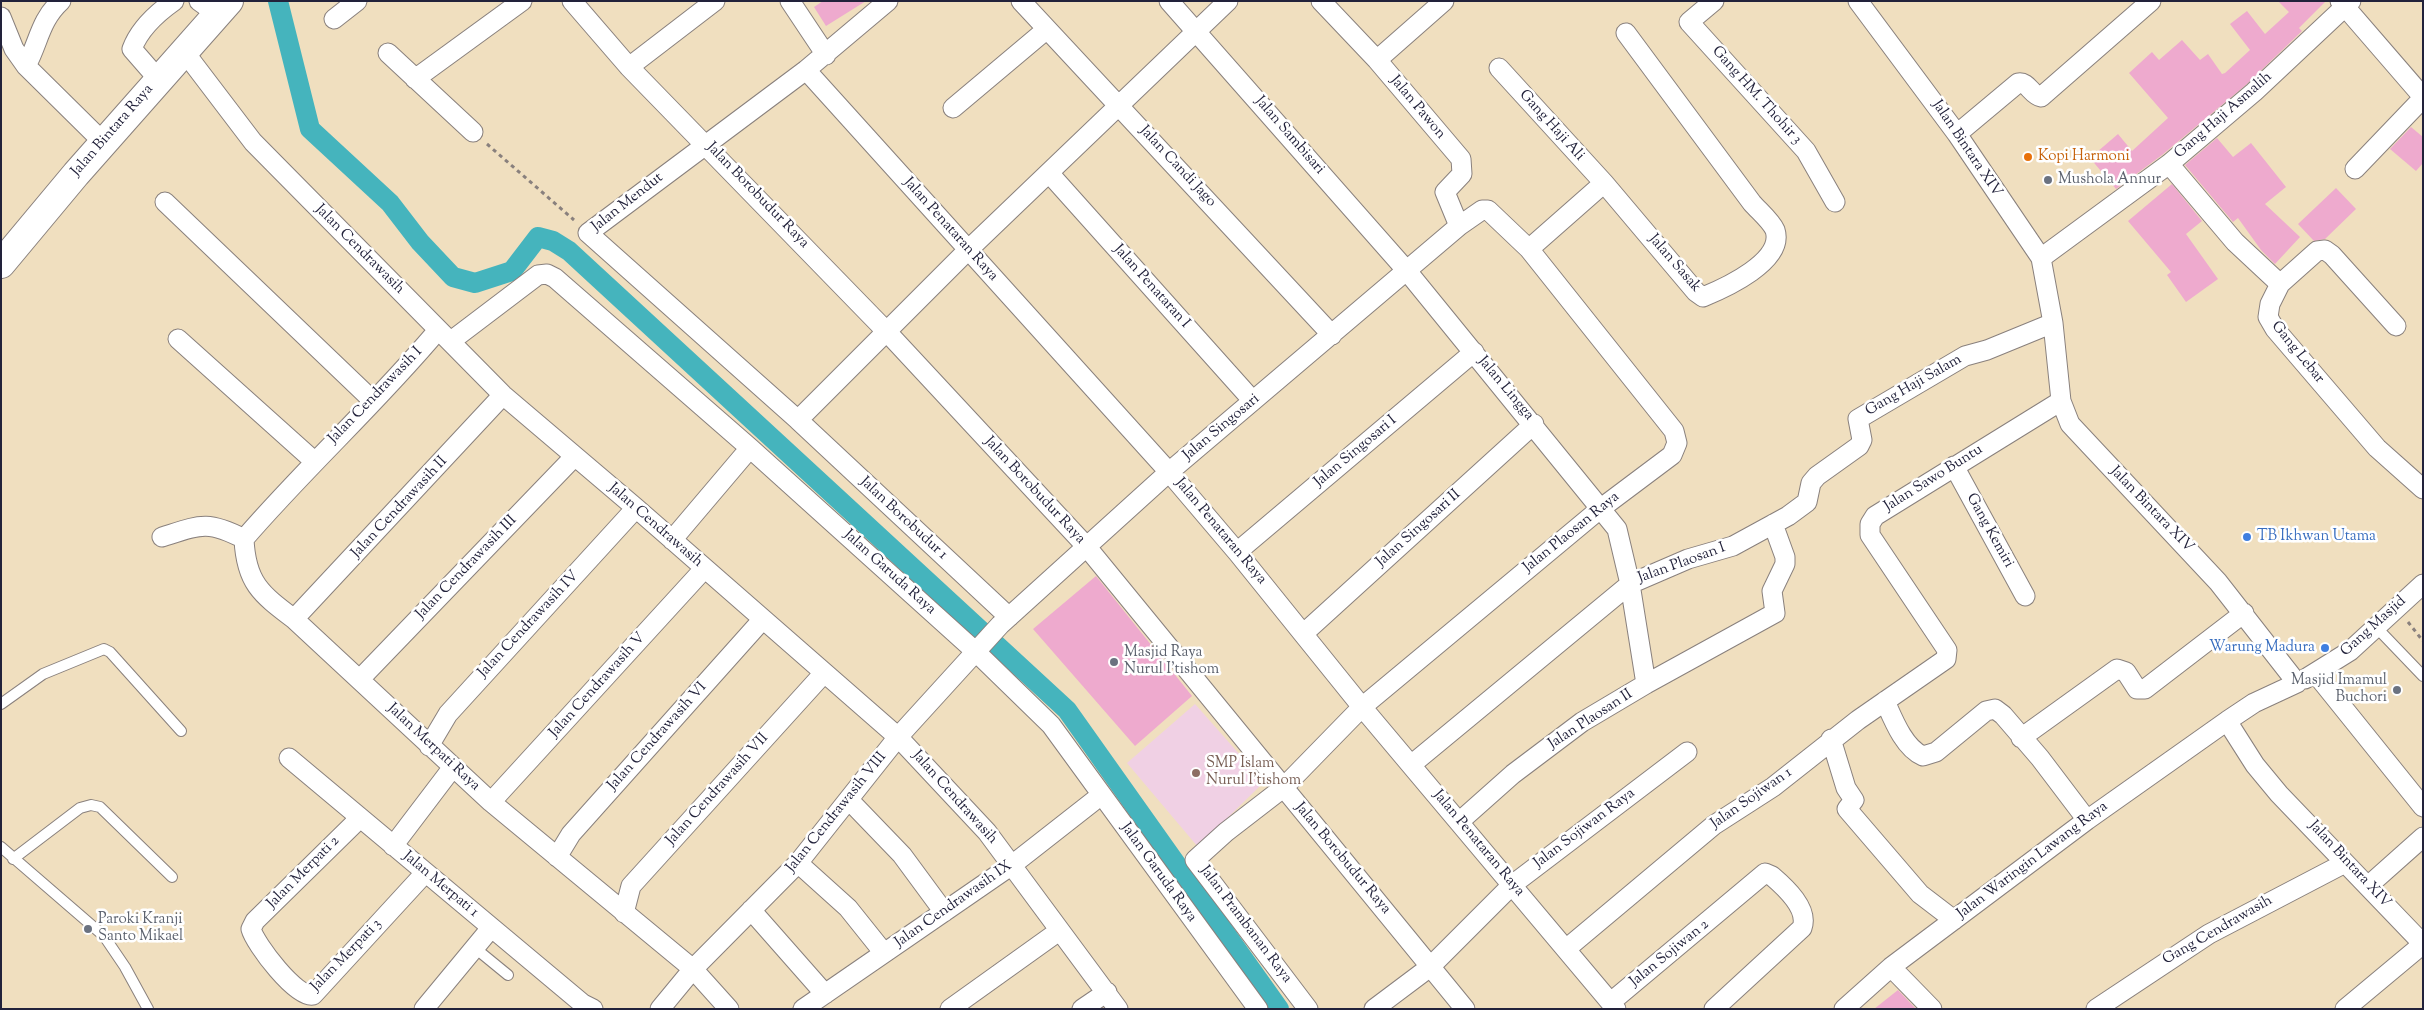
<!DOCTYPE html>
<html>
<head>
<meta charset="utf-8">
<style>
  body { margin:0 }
  #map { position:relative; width:2424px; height:1010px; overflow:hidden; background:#f0dfbf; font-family:"Sorts Mill Goudy",serif }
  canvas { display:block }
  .frame { position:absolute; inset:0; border:2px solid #22223b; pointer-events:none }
</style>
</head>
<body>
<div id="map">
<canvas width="2424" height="1010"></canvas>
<div class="frame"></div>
</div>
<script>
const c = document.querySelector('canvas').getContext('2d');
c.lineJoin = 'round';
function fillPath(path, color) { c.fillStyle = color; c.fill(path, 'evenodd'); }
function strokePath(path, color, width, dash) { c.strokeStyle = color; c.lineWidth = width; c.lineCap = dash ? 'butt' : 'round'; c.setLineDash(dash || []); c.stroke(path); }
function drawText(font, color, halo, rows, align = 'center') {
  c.font = font + ' "Sorts Mill Goudy",serif'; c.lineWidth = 5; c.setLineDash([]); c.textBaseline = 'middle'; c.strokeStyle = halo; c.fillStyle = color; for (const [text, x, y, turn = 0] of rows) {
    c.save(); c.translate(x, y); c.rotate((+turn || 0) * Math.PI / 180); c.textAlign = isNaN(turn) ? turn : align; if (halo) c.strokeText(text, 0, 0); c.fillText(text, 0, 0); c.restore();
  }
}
fillPath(new Path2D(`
  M1195,704L1264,782L1198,847L1127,763Z`), '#f0d0e4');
strokePath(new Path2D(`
  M278,1L310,129L390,203L420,242L453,277L475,283L512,271L538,237L553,241L569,251L1067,710L1279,1009`), '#45b4bd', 20);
fillPath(new Path2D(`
  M823,1H866L826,26L814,7Z
  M2278,1H2326L2299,28L2302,31L2247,84L2162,155L2116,189L2090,158L2118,134L2132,151L2168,118L2129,73L2152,52L2159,60L2182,40L2200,60L2208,54L2222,74L2225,73L2250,50L2230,24L2247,11L2265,34L2289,12Z
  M2411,127L2423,137V163L2416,171L2390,149Z
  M2217,138L2233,157L2251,143L2286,187L2265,204L2300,237L2275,264L2261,250L2238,218L2233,222L2185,165Z
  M2172,184L2202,221L2186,234L2218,279L2186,302L2167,275L2171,272L2128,221Z
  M2336,188L2356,209L2325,239L2314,241L2298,224Z
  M1096,576L1192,696L1135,746L1033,629Z
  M1898,990L1916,1009H1874Z`), '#eeaace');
const lane = new Path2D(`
  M2376,627L2423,676
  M1,704L43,674L104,649L110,652L181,731
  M1,847L104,936L125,967L148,1009
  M13,859L80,808L91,805L100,807L172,877
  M475,948L508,975`);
const street = new Path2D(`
  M199,1L217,14
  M572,1L629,67L887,332L1086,546L1465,1009
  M790,1L826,55
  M888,1L806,70L588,233L798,420L1009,617
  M1021,1L1332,335
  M1169,1L1407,271L1617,529L1630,584L1646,684L1582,722L1513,774L1459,822
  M1321,1L1377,60L1461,159L1462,174L1445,192L1459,226
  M1714,1L1689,22L1806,151L1835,202
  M1858,1L1957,134L2041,258L2053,323L2061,401L2070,424L2218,582L2297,683L2254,703L2227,721L2255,765L2279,794L2423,944
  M2340,1L2423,97
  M1,17L14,49L26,66L104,143
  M334,19L357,1
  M183,50L253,142L503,395L636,508L898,737L987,832L1118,1009
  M388,53L473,132
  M1377,60L1444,1
  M26,66C39,42 40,20 61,1
  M629,67L715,1
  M1499,68L1604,183
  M806,70L1169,472L1237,552L1362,707L1616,1009
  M415,79L522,1
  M159,80L132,49C139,30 157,13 174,1
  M953,108L1047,29
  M1957,134L2018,83C2028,81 2031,95 2041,97L2151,1
  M2169,164L2235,242L2280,284L2270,304L2268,317L2275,329L2377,448L2423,489
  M2355,169L2423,98
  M1049,173L1253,401
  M165,202L372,400
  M2041,258L2169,164L2254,92L2351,1
  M2280,284L2317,251L2325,250L2332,255L2396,326
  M438,330C377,403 306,467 244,539C246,583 261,594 294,619L491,802L693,969L729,1009
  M178,339L314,461
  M451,341L538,275L547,274L555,278L750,448L975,651L1051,725L1258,1009
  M798,420L968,250L1228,1
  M1954,466L2025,596
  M162,537C200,525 207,520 244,539
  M672,540L750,448
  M1237,552L1474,352
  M294,619L503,395
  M1303,634L1534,424
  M2316,674L2423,807
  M360,679L574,457
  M2305,679L2350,651L2423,584
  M1646,684L1775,613L1772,591L1785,564V557L1773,524
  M1885,701C1893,719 1904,748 1923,756L1936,752L1986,711L1995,709L2003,715L2040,758L2087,820
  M2021,738L2117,669L2126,672L2137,689H2145L2244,613
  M1831,739L1846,788L1854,800L1847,809L1920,894L1954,920
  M429,746L448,714L636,508
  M289,758L583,1004L593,1009
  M1411,765L1630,584L1688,559L1733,546L1788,516L1807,502L1811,483L1817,476L1859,446L1862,440L1858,419L1965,356L1987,350L2053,323
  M849,800L902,855L944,912
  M491,802L704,569
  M360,818L255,921L251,929C255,944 297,999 313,995L425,873
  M393,846L453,767
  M557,857L571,834L763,619
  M798,863L848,908L884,953
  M2368,886L2423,837
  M751,910L825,994
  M624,913L631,886L824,673
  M1566,949L1714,825L1773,787L1858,720L1946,659L1947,650L1870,535V524L1875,516L2061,401
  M1891,967L1932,1009
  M1611,1002L1765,873L1772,876C1786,888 1809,909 1802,928L1714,1009
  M424,1009L491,928
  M660,1009L693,969L798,863L898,737L1000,625L1169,472L1459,226L1482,210H1488L1529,249L1604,183L1696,292L1703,297C1725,288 1785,261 1775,230C1771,221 1759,211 1752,203L1626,33
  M803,1009L1012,865L1095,800L1102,797
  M950,1009L1059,931
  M1082,1009L1107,992
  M1308,1009L1195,860L1226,832L1283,788L1362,707L1600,509L1672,455L1677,443L1674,431L1529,249
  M1374,1009L1430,967L1512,885L1687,752
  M1844,1009L1891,967L2087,820L2227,721
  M2096,1009L2209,934L2345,863
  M2345,1009L2423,944`);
const primary = new Path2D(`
  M1,264L76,174L229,1`);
strokePath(lane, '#89807d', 12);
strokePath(street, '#89807d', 21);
strokePath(primary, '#89807d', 30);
strokePath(new Path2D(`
  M487,144L574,220
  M2408,622L2423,641`), '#89807d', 3, [4, 4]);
strokePath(lane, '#fff', 10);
strokePath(street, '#fff', 19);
strokePath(primary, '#fff', 28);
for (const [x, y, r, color] of [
  [2028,157,5,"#e8710a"],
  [2048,180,5,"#6b7280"],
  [2247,537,5,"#3f7fe0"],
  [2325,648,5,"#3f7fe0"],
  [1114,662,5,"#6b7280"],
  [2397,690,5,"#6b7280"],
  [1196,773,5,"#8d6e63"],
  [88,929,5,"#6b7280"]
]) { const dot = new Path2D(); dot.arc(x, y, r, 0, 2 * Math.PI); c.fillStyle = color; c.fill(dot); strokePath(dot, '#fff', 2); }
drawText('15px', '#22223b', '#fff', [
  ["Gang HM. Thohir 3",1756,96,48],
  ["Jalan Pawon",1417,108,50],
  ["Gang Haji Asmalih",2224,116,-41],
  ["Gang Haji Ali",1551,126,48],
  ["Jalan Bintara Raya",113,131,-49],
  ["Jalan Sambisari",1289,136,49],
  ["Jalan Bintara XIV",1966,149,56],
  ["Jalan Candi Jago",1177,167,47],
  ["Jalan Borobudur Raya",757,196,46],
  ["Jalan Mendut",628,203,-38],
  ["Jalan Penataran Raya",950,230,48],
  ["Jalan Cendrawasih",359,250,45],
  ["Jalan Sasak",1674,264,49],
  ["Jalan Penataran I",1151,287,48],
  ["Gang Lebar",2297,353,51],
  ["Gang Haji Salam",1914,386,-30],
  ["Jalan Lingga",1505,389,50],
  ["Jalan Cendrawasih I",376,396,-46],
  ["Jalan Singosari",1222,428,-40],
  ["Jalan Singosari I",1356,452,-40],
  ["Jalan Sawo Buntu",1934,479,-32],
  ["Jalan Borobudur Raya",1034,491,47],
  ["Jalan Cendrawasih II",400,508,-47],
  ["Jalan Bintara XIV",2151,510,46],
  ["Jalan Borobudur 1",903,519,43],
  ["Jalan Cendrawasih",655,526,41],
  ["Jalan Singosari II",1419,529,-42],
  ["Gang Kemiri",1989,531,61],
  ["Jalan Penataran Raya",1220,532,50],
  ["Jalan Plaosan Raya",1572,533,-39],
  ["Jalan Plaosan I",1682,564,-20],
  ["Jalan Cendrawasih III",467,568,-46],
  ["Jalan Garuda Raya",889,573,42],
  ["Jalan Cendrawasih IV",529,625,-47],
  ["Gang Masjid",2374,627,-42],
  ["Jalan Cendrawasih V",598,686,-48],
  ["Jalan Plaosan II",1591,720,-33],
  ["Jalan Cendrawasih VI",658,737,-48],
  ["Jalan Merpati Raya",433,748,43],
  ["Jalan Cendrawasih VII",718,790,-48],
  ["Jalan Cendrawasih",954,798,48],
  ["Jalan Sojiwan 1",1752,799,-35],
  ["Jalan Cendrawasih VIII",837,813,-51],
  ["Jalan Sojiwan Raya",1585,829,-37],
  ["Jalan Penataran Raya",1478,844,50],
  ["Jalan Borobudur Raya",1342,859,50],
  ["Jalan Waringin Lawang Raya",2033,861,-37],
  ["Jalan Bintara XIV",2349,865,47],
  ["Jalan Merpati 2",304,873,-45],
  ["Jalan Garuda Raya",1158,873,54],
  ["Jalan Merpati 1",440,885,40],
  ["Jalan Cendrawasih IX",954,905,-35],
  ["Jalan Prambanan Raya",1245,925,53],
  ["Gang Cendrawasih",2218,931,-30],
  ["Jalan Sojiwan 2",1670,954,-39],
  ["Jalan Merpati 3",347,956,-46]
]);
drawText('15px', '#c56008', '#fff', [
  ["Kopi Harmoni",2038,157]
], 'left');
drawText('15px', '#5b616d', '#fff', [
  ["Mushola Annur",2058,180],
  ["Masjid Raya",1124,653],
  ["Nurul I'tishom",1124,670],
  ["Masjid Imamul",2387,681,"right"],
  ["Buchori",2387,698,"right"],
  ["Paroki Kranji",98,920],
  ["Santo Mikael",98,937]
], 'left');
drawText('15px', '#366cbe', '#fff', [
  ["TB Ikhwan Utama",2257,537],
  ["Warung Madura",2315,648,"right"]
], 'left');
drawText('15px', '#785e54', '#fff', [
  ["SMP Islam",1206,764],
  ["Nurul I'tishom",1206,781]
], 'left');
</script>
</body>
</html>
